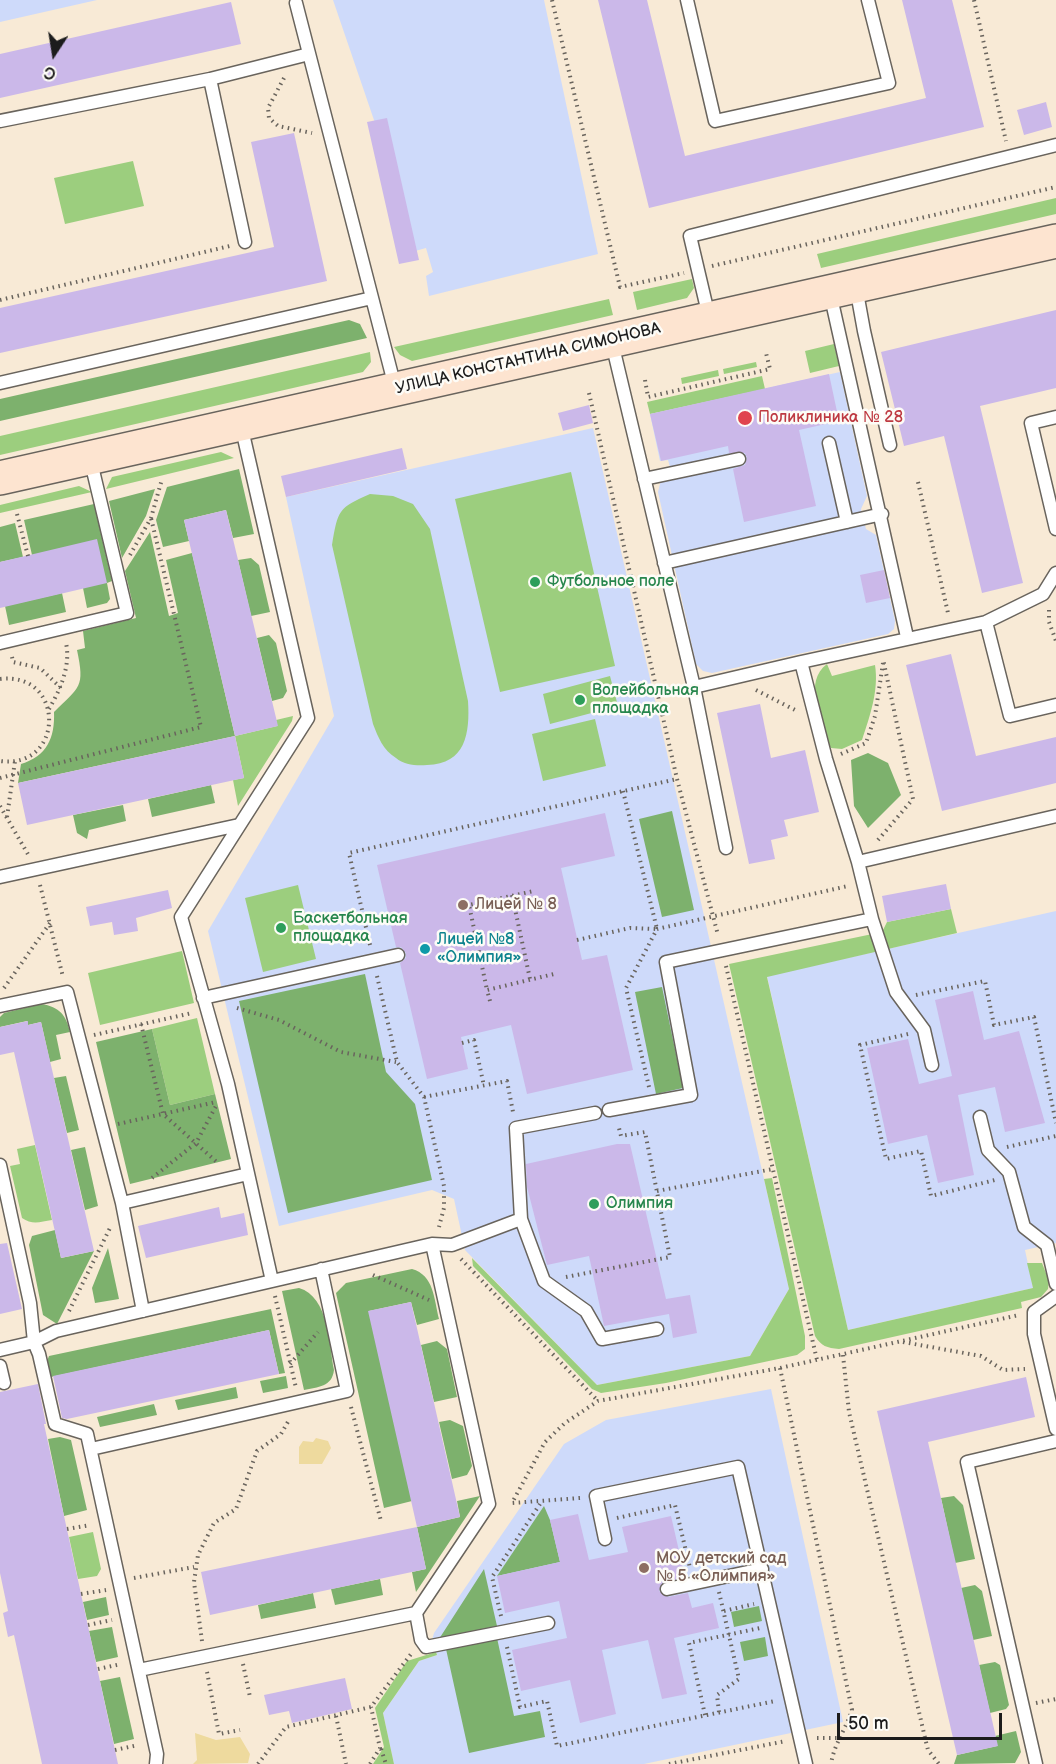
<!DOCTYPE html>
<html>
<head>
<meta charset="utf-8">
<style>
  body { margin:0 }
  #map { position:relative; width:1056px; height:1764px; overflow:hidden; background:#f8ead6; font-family:"Balsamiq Sans",sans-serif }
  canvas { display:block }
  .north { position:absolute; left:24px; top:24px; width:60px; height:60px; -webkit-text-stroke:4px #fdfcf7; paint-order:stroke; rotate:192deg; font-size:16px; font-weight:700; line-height:24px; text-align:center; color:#1c1c1c }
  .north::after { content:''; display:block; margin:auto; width:21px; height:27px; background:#1c1c1c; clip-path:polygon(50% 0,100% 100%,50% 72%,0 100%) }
  .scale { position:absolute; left:837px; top:1713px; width:165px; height:27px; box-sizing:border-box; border:3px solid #1c1c1c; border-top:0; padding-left:8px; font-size:18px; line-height:21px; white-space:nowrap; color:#1c1c1c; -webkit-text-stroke:4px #fdfcf7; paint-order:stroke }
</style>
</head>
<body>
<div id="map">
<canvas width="1056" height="1764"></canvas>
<div class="north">С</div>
<div class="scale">50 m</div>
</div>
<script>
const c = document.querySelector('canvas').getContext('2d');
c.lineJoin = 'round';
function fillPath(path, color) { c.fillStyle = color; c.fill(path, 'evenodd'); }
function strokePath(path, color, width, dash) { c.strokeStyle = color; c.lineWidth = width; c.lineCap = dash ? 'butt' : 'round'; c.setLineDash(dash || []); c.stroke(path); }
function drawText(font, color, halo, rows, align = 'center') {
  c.font = font + ' "Balsamiq Sans",sans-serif'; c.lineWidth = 5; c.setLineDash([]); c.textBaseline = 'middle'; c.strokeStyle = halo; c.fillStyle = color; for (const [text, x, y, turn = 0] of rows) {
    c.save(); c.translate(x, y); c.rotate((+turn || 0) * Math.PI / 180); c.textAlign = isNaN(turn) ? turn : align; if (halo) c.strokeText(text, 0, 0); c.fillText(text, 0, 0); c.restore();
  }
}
fillPath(new Path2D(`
  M0,0H97L0,22Z
  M333,0H544L598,254L429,296L426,276L433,272L426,248L408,253L375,123Z
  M840,372L867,496L861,509L866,529L876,535L895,621L894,629L888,634L712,673L703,671L696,664L658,492L661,480L659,469L670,467L668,460L660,461L650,414Z
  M593,428L789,1289L750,1356L597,1385L465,1250L454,1199L432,1190L279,1226L208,931L334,716L286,497Z
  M1056,911V1243L1025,1250L1033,1288L848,1330L767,976Z
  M771,1389L843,1722L644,1764H394L383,1713L419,1661L437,1655L432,1640L434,1633L564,1444L606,1420Z`), '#cedafa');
fillPath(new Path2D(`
  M133,161L144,206L65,224L54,178Z
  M1056,198V214L821,268L817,254Z
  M692,279L694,288L687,298L637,310L633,292Z
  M609,299L613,315L412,361L400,355L394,347Z
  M834,344L839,366L810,373L805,351Z
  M370,352L371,362L363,372L0,455V436Z
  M756,362L757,367L724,374L723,369Z
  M718,370L719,376L682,384L681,378Z
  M762,376L765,389L650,414L647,402Z
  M221,452L234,458L106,489L112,477Z
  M571,472L615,666L500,692L455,499Z
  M79,486L92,492L0,513V505Z
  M370,494L393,496L413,504L430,529L468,701C470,733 466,764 427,765C417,766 404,765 396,758C383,750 378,737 373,724L332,545C338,510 338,508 370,494Z
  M827,664L832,676L875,665C879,690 870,716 862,740L842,749L831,748L827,742C821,717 803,682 827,664Z
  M610,676L618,706L550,724L543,694Z
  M293,716L292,721L238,806L233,780L244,778L235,736L277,726L276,720Z
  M595,719L606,766L543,781L532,734Z
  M298,885L316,959L263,972L245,898Z
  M951,909L957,933L767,977L848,1330L1033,1288L1027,1263H1042L1049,1281L1048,1289L1041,1297L1021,1302L1022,1308L839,1349C827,1348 821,1346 815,1336L729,964L882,932L887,922Z
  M182,951L194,1003L100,1025L88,973Z
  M197,1018L215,1094L170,1105L152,1029Z
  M35,1145L52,1220C40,1222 32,1225 22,1218L10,1166L20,1164L17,1149Z
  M772,1178L805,1336V1349L797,1355L666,1383L601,1393L592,1389L473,1266L472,1258L597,1385L750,1356L789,1289L764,1179Z
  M93,1532L101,1569L97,1576L78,1579L69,1537Z
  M436,1652L437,1655L419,1661L383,1713L394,1764H373L384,1747L375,1708L407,1661Z`), '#9cce7e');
fillPath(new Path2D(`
  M349,320L360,324L367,338L0,421V399Z
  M239,469L254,534L233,538L226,510L184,520L189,541L163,547L156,520L167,487Z
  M155,489L146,516L122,558L109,501Z
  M94,504L112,581L107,583L110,599L107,603L87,608L83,588L32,555L24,520Z
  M15,523L23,557L0,562V527Z
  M150,532L169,616L178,613L166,560L192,553L235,736L18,783L21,764C47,756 55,738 54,712C80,686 85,688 77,650L85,648L83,631L136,618L125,571Z
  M251,558L259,565L270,612L251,616L238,560Z
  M62,593L66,612L9,625L5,606Z
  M269,635L276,643L287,691L283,698L272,701L257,638Z
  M868,753L888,763L901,795L868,828L854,806L851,760Z
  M211,785L215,803L152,817L148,799Z
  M123,805L126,821L89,830L87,839L77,833L73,815Z
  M672,811L694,910L662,917L639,819Z
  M365,974L386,1072L415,1104L432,1180L288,1213L239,1001Z
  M662,987L683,1088L656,1094L635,992Z
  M41,1004C60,1007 66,1015 70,1032L56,1035L61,1059L50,1062L41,1022L28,1025L27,1021L0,1027V1017L4,1013Z
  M152,1029L170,1105L215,1094L231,1159L130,1184L96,1042Z
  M66,1076L79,1130L67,1133L54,1078Z
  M85,1147L98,1206L85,1210L71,1150Z
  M55,1230L61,1258L94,1251L57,1324L43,1315L29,1245L32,1236Z
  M108,1248L119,1299L95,1303L92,1288Z
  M412,1269C434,1275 434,1299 439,1319L417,1325L411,1302L369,1311L412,1501L384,1508L336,1293L346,1283Z
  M299,1288C329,1297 329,1344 334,1370C332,1387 318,1387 304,1390L282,1291Z
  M271,1309L285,1373L279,1374L269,1330L51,1377L47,1361L49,1356Z
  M437,1341L447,1349L457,1397L434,1402L421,1345Z
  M286,1376L288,1388L263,1393L260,1381Z
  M236,1387L238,1398L178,1410L175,1400Z
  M154,1404L157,1415L100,1427L97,1417Z
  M450,1420L463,1426L472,1466L467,1475L452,1479L439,1422Z
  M60,1437L71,1440L87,1510L64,1516L48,1439Z
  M480,1496L416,1592L412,1572L426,1569L417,1527L460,1517L457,1501Z
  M954,1496L963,1505L975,1559L955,1563L941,1498Z
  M544,1506L550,1520L560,1562L497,1576Z
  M484,1569L497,1626L439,1639Z
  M380,1579L383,1595L335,1605L331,1589Z
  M975,1585L982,1591L992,1636L973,1640L961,1588Z
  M313,1593L316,1608L261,1619L258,1605Z
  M106,1597L109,1615L87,1620L83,1602Z
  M759,1606L762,1621L734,1627L731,1612Z
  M112,1627L118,1657L96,1662L89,1631Z
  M765,1637L768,1656L744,1661L740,1642Z
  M497,1638L514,1716L540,1711L545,1737L469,1753L446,1649Z
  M995,1662L1000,1665L1009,1705L1006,1709L990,1713L979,1665Z
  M120,1677L134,1739L114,1744L100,1681Z
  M1016,1731L1021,1752L1015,1763L954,1764L957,1755L997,1746L995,1736Z`), '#7db16d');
fillPath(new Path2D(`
  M316,1438L328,1441L331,1448L322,1464H299V1447L303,1441L313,1442Z
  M195,1733L216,1740L240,1737L250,1754L248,1763L193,1764L197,1760Z`), '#eeda9e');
fillPath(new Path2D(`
  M598,0H647L685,156L926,98L902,0H952L984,127L649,208Z
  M231,2L241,44L0,98V54Z
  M1046,102L1052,127L1024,135L1017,110Z
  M387,118L419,260L399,264L367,122Z
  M294,133L327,281L0,353V308L274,247L251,142Z
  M1056,310V388L980,406L1023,583L982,593L944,436L904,446L881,352Z
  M829,374L839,421L799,430L816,506L744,522L733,469L745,465L747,458L745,453H729L728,446L661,461L650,414Z
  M589,405L593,423L563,431L558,413Z
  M402,448L407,469L286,497L281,476Z
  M226,510L278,726L235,736L184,520Z
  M97,539L107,583L0,608V562Z
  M884,570L890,598L866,603L860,575Z
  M951,654L976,756L1056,737V783L942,811L906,665Z
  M760,704L771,758L805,750L819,812L784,820L788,836L771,840L775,859L749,864L717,713Z
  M235,736L244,778L27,825L18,783Z
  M605,813L615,856L561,868L582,960L607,955L633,1070L527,1094L511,1025L461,1037L468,1069L427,1079L400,963L406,958V953L401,947H396L377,865Z
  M946,884L951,909L887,922L882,896Z
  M168,890L172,908L136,918L138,931L114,935L112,922L90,926L86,907Z
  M973,991L984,1040L1019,1031L1045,1123L1005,1132L995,1087L958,1095L974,1175L938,1183L927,1135L888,1144L867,1048L908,1039L919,1084L952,1076L935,1000Z
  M28,1021V1025L41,1022L94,1251L61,1258L14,1052L0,1055V1027Z
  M617,1144H630L666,1299L690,1295L697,1333L673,1338L669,1314L604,1326L589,1256L547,1265L527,1187L526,1164Z
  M219,1207L221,1218L244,1213L248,1235L146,1258L138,1226Z
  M7,1243L22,1309L0,1314V1244Z
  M411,1302L460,1517L417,1527L368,1311Z
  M269,1330L279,1374L67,1419L62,1418L53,1376Z
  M1026,1377L1035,1417L928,1442L998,1746L957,1755L877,1411Z
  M38,1384L46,1424H44L118,1764H42L14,1635L8,1637L3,1613L8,1611L0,1573V1392Z
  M578,1514L589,1560L628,1552L622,1527L671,1516L685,1577L662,1583L659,1591L668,1597L688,1593L692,1608L713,1603L719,1628L674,1638L687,1694L662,1699L648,1640L602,1650L616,1714L580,1723L570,1680L521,1691L512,1650L567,1638L559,1601L505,1613L497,1576L560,1562L550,1520Z
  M417,1527L426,1569L210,1615L201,1572Z
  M345,1678L352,1709L292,1723L289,1711L269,1715L264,1695Z`), '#cbb8e9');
const service = new Path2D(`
  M687,0L715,121L889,83L868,0
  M296,3L395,387
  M210,79L245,242
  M0,121L210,79L309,54
  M856,287L864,331L890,445
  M830,293L907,637
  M709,317L690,236L1056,145
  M612,343L694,687L726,848
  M0,383L372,298
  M1056,417L1031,423L1056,529
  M241,425L308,718L181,917L228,1084L272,1281
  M829,443L847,522
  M644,479L739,459
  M664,563L882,514
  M986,622L1043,594L1056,573
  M0,643L127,613L90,458
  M801,662L986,622L1010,716L1056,705
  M694,687L801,662L826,759L858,862L1056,816
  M0,877L239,825
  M872,919L896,992L924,1030L932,1065
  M203,998L398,955
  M0,1006L67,992L122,1203
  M609,1110L691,1095L666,962L872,919L858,862
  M980,1117L988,1150L1009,1172L1024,1227L1047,1245L1056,1284
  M0,1165L30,1303L34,1342L39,1354L55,1424L87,1434L157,1754L156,1764
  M521,1219L544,1281L586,1311L602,1339L657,1329
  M432,1244L489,1504L416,1613L421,1640L426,1647L548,1623
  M1056,1296L1034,1312V1334L1056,1429
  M143,1311L122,1203L248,1174
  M0,1350L34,1342L56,1331L432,1244L452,1245L521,1219L516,1128L595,1113
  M0,1366L4,1383
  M91,1449L347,1391L321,1269
  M605,1539L596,1496L738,1467L806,1764
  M667,1589L762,1569
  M139,1670L416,1613
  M1036,1764L967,1462L1056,1441`);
const secondary = new Path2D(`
  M0,478L1056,241`);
strokePath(service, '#69645d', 15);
strokePath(secondary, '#69645d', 36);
strokePath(new Path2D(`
  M552,0L620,287L684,273
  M974,0L1006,141
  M284,78L268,108L269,118L278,126L312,133
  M712,266L1056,187
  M0,300L230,246
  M645,380L648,397L770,369L766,353
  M589,393L677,779L718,935
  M918,482L948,613
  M17,514L28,556
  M130,555L151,518L162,479
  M1049,610V622L1056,641
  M12,657L13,662L40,668L61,688
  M0,679C66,671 65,770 0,761
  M756,690L797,711
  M49,709C60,690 71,666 66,643
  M841,754L866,743L875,716L883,663
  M0,778L201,727L151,518
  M0,806L29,856
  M7,817L15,761
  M878,840L913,799L883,659
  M40,885L63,977
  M512,895L530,979
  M476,938L469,905L534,891
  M577,940L630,928L657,929L623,791
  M453,942L476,938L487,990
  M370,945L349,853L677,779
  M726,966L817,1360
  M377,976L397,1062L424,1097L444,1186V1208L439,1227
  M4,988L50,923
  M916,995L985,981L994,1025L1034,1017L1056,1123
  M490,1001L487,990L554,974
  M237,1008L279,1020L341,1052L396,1062
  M141,1024L163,1114L219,1164
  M908,1034L860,1045L886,1159L921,1151L931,1196L995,1180
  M94,1035L192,1013
  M462,1043L474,1040L484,1086
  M649,1087L626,988L657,929L848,886
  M424,1097L507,1081L513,1112
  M118,1124L216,1102
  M1007,1147L1056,1136
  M152,1178L196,1143L216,1106
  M657,1191L773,1169
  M461,1259L598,1401
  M373,1275L429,1300
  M566,1277L670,1257L645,1132L621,1136L618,1124
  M275,1296L296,1388
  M69,1311L110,1228
  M903,1342L981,1356L1003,1370L1025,1369
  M843,1355L849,1412L926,1742L928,1750L939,1764
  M290,1364L318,1332
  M780,1368L852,1710C846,1729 834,1744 831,1764
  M351,1407L381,1521
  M580,1498L512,1503L545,1442L565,1423L598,1401L780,1368L1019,1315
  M617,1518L675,1505L690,1568
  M67,1529L90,1525
  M134,1578L194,1567
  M719,1592L739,1679L717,1695L719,1712
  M81,1594L106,1590
  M724,1611L754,1604
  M501,1616L492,1577L540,1504
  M88,1625L112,1620
  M202,1641L194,1582L198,1555L214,1523L236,1509L257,1451L281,1434L289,1420
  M507,1647L520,1707L547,1701L557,1746L775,1701
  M243,1664L250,1697
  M98,1669L121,1664
  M207,1672L219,1734L240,1730
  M1036,1703L1056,1699
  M705,1715L689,1643L760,1628
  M336,1716L346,1764
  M817,1738H838
  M381,1749L386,1764
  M115,1750L138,1745
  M258,1764L286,1727L371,1707L411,1654
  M370,1764L380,1748L371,1707
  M669,1764L786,1741`), '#69645d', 4, [1.5, 4.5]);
strokePath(service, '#fff', 12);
strokePath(secondary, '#fde4d0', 33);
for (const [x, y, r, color] of [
  [745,418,8,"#e0444e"],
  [535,582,6,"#2e9e5b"],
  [580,700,6,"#2e9e5b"],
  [463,905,6,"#8d6e63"],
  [281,928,6,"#2e9e5b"],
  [425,949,6,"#0f9aa8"],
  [594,1204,6,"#2e9e5b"],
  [644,1568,6,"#8d6e63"]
]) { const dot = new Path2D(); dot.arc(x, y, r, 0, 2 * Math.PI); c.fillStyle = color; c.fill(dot); strokePath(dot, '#fdfcf7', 2); }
drawText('16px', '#1c1c1c', '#fdfcf7', [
  ["УЛИЦА КОНСТАНТИНА СИМОНОВА",528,359,-13]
]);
drawText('16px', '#be3a42', '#fdfcf7', [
  ["Поликлиника № 28",758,418]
], 'left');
drawText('16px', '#27864d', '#fdfcf7', [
  ["Футбольное поле",547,582],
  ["Волейбольная",592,691],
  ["площадка",592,709],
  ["Баскетбольная",293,919],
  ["площадка",293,937],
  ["Олимпия",606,1204]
], 'left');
drawText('16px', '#785e54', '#fdfcf7', [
  ["Лицей № 8",475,905],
  ["МОУ детский сад",656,1559],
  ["№ 5 «Олимпия»",656,1577]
], 'left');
drawText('16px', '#0d838f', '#fdfcf7', [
  ["Лицей №8",437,940],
  ["«Олимпия»",437,958]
], 'left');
</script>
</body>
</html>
